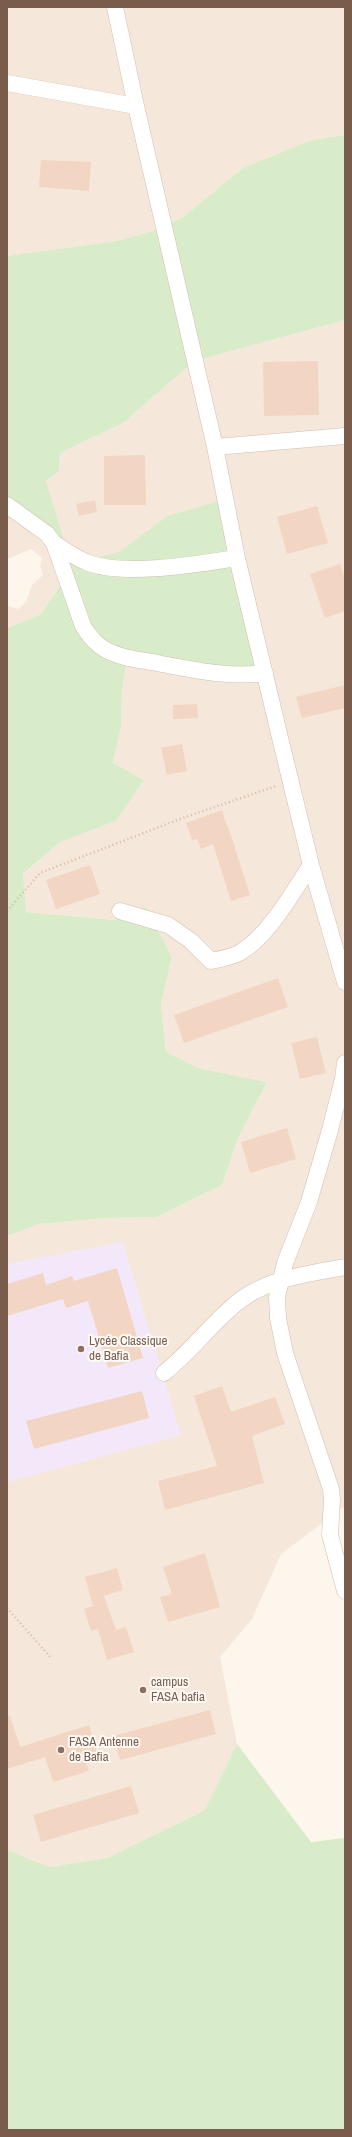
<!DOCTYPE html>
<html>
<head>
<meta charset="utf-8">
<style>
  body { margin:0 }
  #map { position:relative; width:352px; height:2137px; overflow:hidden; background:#fdf6ec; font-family:"Archivo Narrow",sans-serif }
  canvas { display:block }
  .frame { position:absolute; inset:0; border:8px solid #7a5c4d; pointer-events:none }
</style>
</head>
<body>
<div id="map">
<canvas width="352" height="2137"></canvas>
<div class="frame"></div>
</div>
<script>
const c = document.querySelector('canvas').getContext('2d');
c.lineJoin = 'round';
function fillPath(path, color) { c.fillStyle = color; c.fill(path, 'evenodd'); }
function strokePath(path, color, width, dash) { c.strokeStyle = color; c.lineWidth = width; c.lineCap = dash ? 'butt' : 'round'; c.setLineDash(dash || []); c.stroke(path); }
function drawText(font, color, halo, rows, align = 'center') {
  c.font = font + ' "Archivo Narrow",sans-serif'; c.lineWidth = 4; c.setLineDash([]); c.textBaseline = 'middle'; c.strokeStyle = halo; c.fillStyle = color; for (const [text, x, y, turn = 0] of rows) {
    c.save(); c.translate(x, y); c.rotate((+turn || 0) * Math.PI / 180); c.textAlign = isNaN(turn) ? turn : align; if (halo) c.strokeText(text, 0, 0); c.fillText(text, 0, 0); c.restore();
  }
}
fillPath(new Path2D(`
  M7,7H345V135L312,140L243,168L183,217L150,232L116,241L7,256Z
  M345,320V1506L281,1554L252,1619L220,1657L237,1744L205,1810L107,1858L49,1867L7,1850V1236L39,1224L106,1218L157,1217L222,1185L238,1138L267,1082L198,1068L166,1052L161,1005L172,957L146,908L115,920L25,912L23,875L60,842L116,821L144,780L113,763L121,726L122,692L127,659L167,516L119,552L98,557L68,553L46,481L59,471L60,453L123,423L194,361Z
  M7,509L49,539L62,583L41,614L7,628V606L19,609L27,600L32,585L43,575L40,566L42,558L31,549L7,559Z`), '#f5e8da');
fillPath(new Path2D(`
  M123,1242L181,1435L7,1482V1264Z`), '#f3e8fa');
fillPath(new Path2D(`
  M345,135V320L194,361L123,423L60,453L59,471L46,481L68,553L98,557L119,552L167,516L226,499L267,675L127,659L122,692L121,726L113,763L144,780L116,821L60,842L23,874L26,912L115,920L146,907L172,957L161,1005L166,1052L198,1068L267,1082L238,1138L222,1185L157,1217L106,1218L39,1224L7,1236V628L41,614L62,583L49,539L7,509V256L116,241L150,232L183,217L243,168L312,140Z
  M237,1744L311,1842L345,1838V2130H7V1850L49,1867L107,1858L205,1810Z`), '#d8ecc9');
fillPath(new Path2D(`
  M41,160L91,162L89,191L39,187Z
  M318,361L319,415L264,416L263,362Z
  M145,455L146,505H104V456Z
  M95,500L97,512L79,516L76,504Z
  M317,506L328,543L287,554L277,517Z
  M340,564L345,579V611L325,618L310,574Z
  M345,685V708L302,718L296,697Z
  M197,704L198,718L173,719V705Z
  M182,744L187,771L167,775L161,748Z
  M222,810L227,826H228L250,895L231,901L213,844L201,849L197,839L192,840L186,823Z
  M90,865L100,894L56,909L46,880Z
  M278,978L288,1007L184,1043L174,1015Z
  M317,1037L326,1073L300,1079L291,1043Z
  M287,1128L296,1159L250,1173L241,1142Z
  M117,1268L143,1358L108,1368L88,1301L66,1308L63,1299L7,1316V1284L43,1273L46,1285L72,1276L74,1281Z
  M222,1386L231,1412L275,1397L285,1424L252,1436L264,1483L165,1510L158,1481L217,1466L194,1396Z
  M142,1391L149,1418L34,1449L26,1421Z
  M205,1553L220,1607L168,1622L160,1597L172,1594L163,1567Z
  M117,1568L123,1590L104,1596L116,1630L126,1627L134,1652L107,1660L98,1629L91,1631L84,1609L93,1606L85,1577Z
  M210,1710L216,1734L120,1760L113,1736Z
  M7,1716H10L20,1747L89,1725L97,1753L84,1757L89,1771L53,1782L45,1757L7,1769Z
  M131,1786L139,1813L41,1842L33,1815Z`), '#f3d5c3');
const minor = new Path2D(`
  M115,7L136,106L215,447L237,558L282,746L311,865L345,982
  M7,83L136,106
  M215,447L345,436
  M7,505L47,534L54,543L83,626C89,636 95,644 106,650C123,659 143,660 162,664C195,670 230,678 265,673
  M54,543C64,550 75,557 86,562C122,577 198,564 237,558
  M120,911L168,925L191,941L211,961C220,959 233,957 241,952C270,934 292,893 311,865
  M345,1063L343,1079L330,1130L309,1202L285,1263L277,1297L278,1318L285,1353L331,1489L332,1500L330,1535L345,1591
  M164,1373C189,1353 208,1328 232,1307C262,1279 306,1274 345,1267`);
strokePath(minor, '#d1beb0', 17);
strokePath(new Path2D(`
  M7,911L40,873L180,819L276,786
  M7,1608L52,1659`), '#d9b8a5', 2.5, [1, 3]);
strokePath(minor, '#fff', 16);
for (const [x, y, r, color] of [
  [81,1349,4,"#8d6e63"],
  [143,1690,4,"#8d6e63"],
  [61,1750,4,"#8d6e63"]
]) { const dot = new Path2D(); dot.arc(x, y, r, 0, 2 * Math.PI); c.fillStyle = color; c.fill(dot); strokePath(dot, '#fffaf3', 1.5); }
drawText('13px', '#785e54', '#fffaf3', [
  ["Lycée Classique",89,1342],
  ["de Bafia",89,1357],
  ["campus",151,1683],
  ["FASA bafia",151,1698],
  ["FASA Antenne",69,1743],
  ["de Bafia",69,1758]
], 'left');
</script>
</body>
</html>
